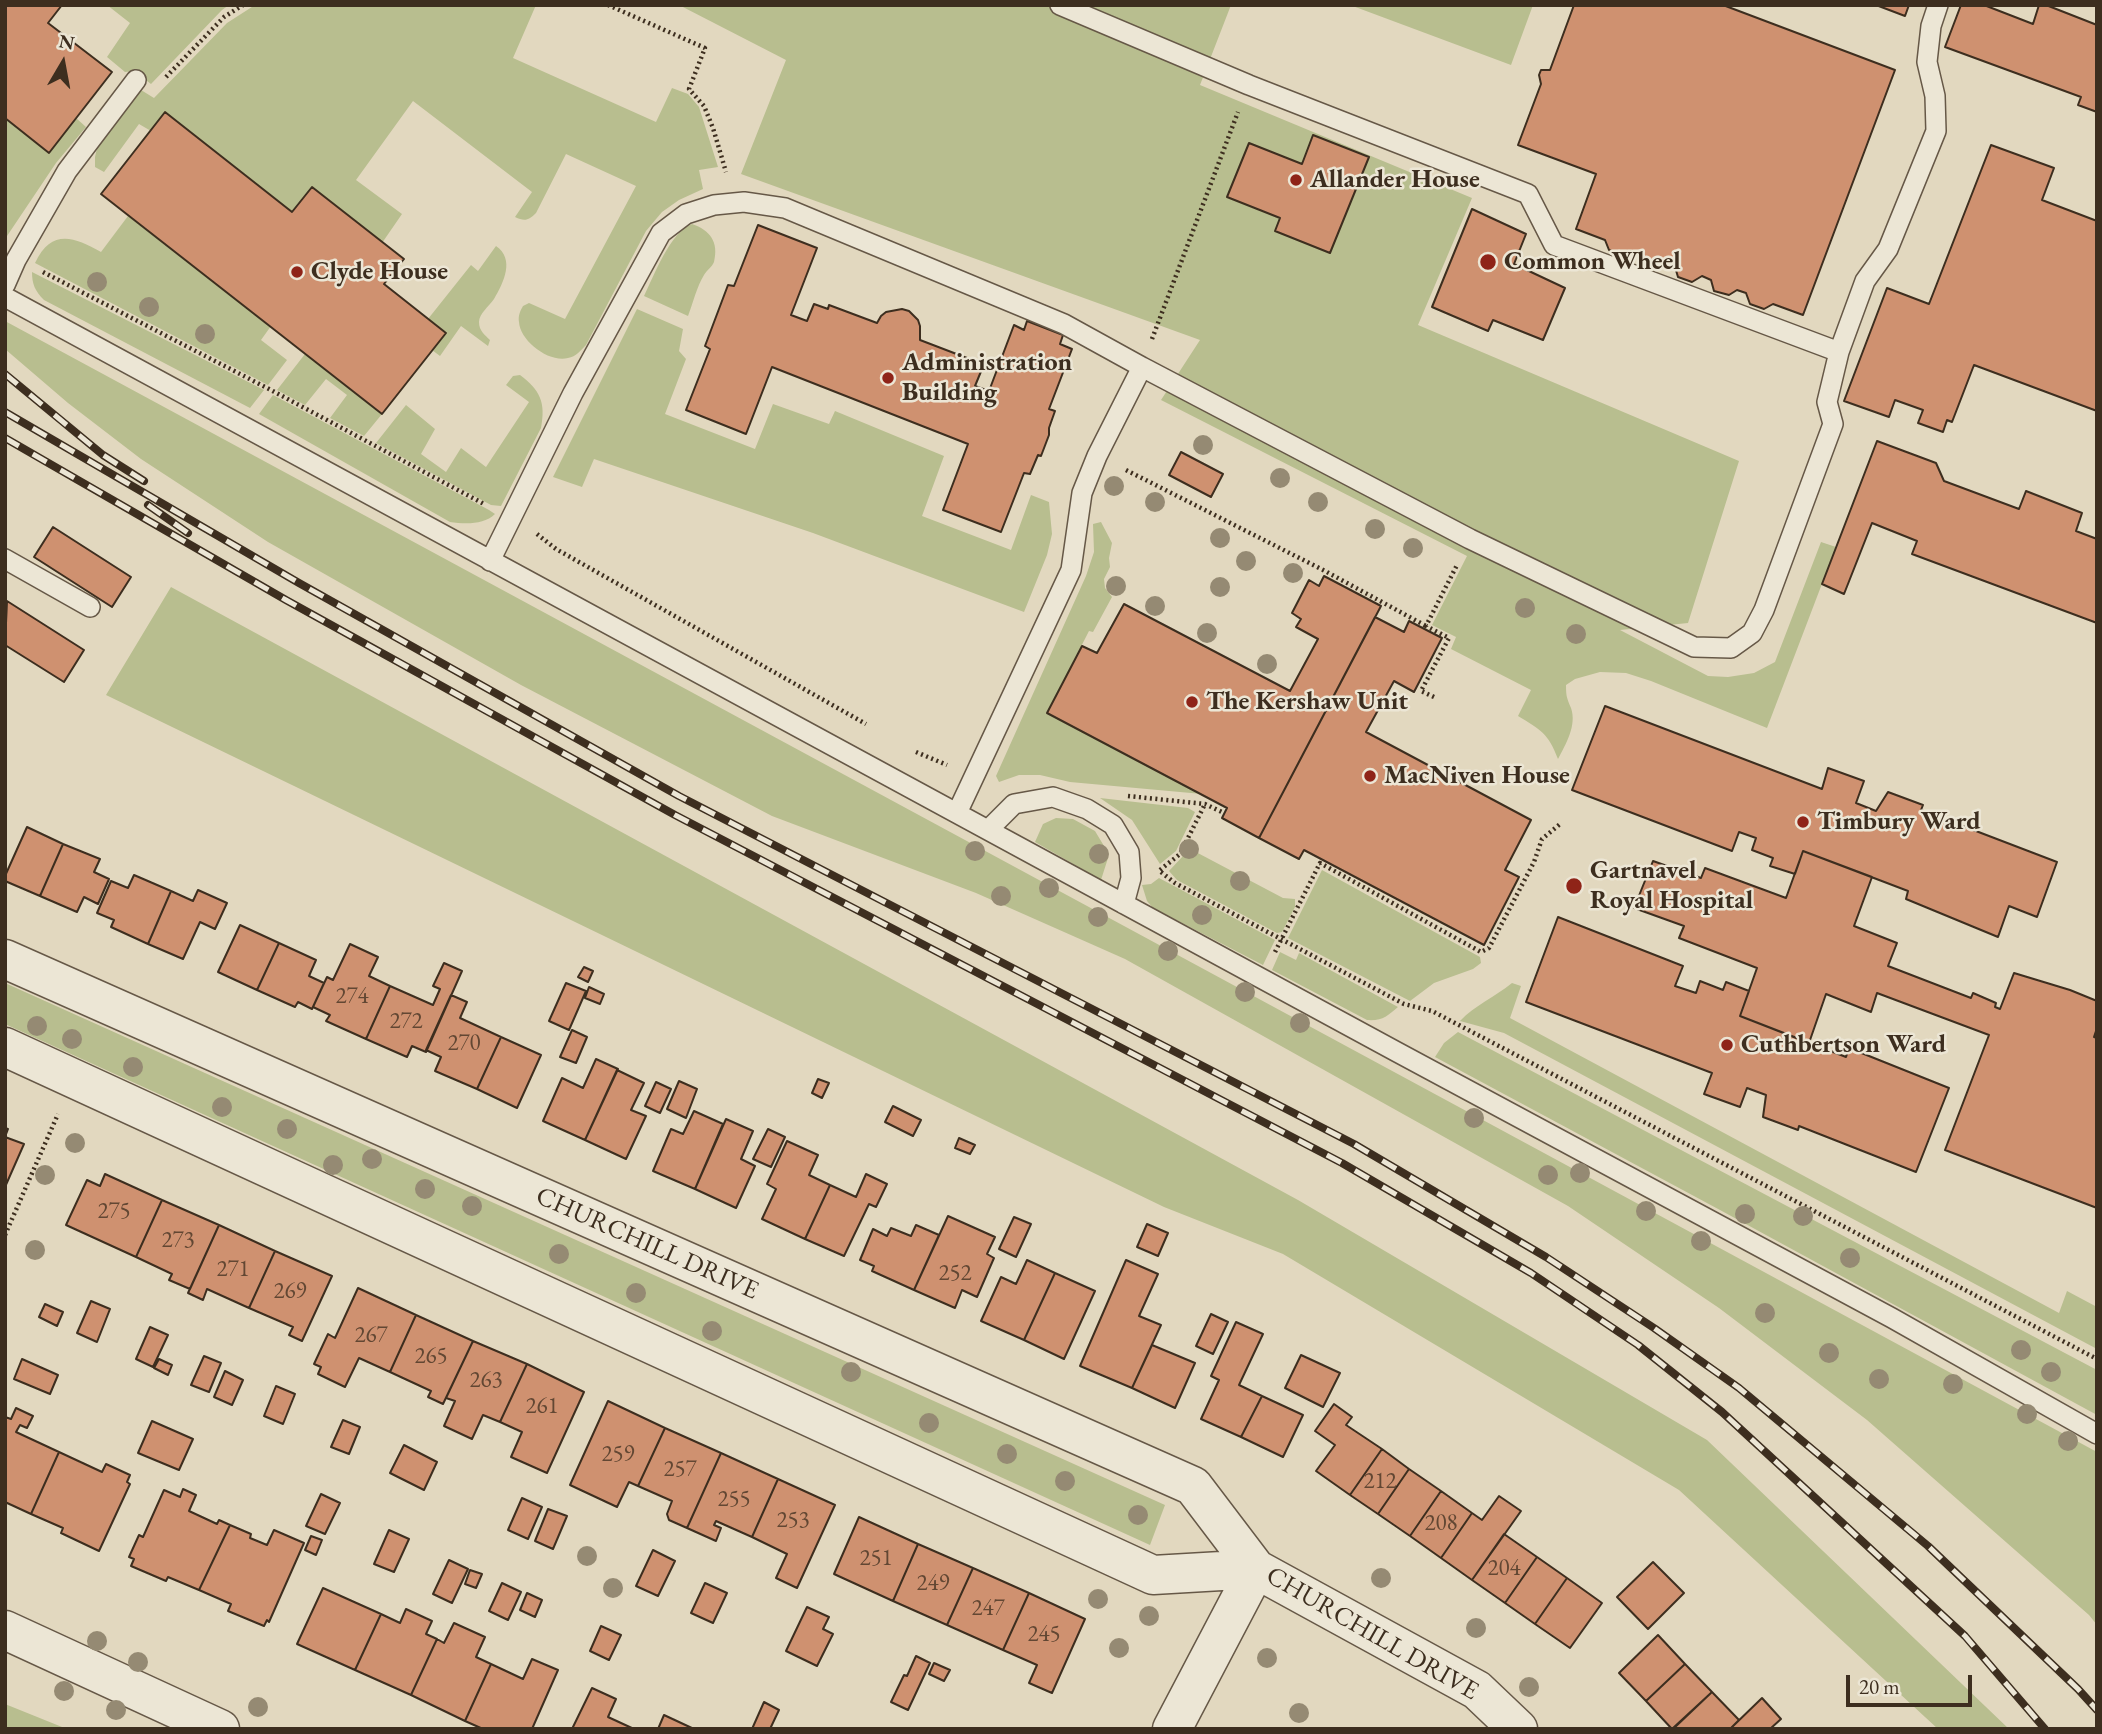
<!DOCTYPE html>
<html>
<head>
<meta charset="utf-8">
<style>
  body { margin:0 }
  #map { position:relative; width:2102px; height:1734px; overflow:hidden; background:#e2d8bf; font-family:"EB Garamond",serif }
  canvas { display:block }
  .frame { position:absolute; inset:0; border:7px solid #3d2e1f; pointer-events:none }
  .north { position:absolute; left:28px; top:28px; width:70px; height:70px; -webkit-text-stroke:5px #ece6d5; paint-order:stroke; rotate:10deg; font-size:19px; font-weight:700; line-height:28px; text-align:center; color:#3d2e1f }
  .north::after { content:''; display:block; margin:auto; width:24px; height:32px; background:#3d2e1f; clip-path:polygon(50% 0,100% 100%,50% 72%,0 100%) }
  .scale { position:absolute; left:1846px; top:1675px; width:126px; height:32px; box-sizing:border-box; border:4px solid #3d2e1f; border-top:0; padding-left:9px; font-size:21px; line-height:24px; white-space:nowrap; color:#3d2e1f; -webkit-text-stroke:5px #ece6d5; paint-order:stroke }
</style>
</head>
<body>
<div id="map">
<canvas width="2102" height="1734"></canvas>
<div class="frame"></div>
<div class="north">N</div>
<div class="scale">20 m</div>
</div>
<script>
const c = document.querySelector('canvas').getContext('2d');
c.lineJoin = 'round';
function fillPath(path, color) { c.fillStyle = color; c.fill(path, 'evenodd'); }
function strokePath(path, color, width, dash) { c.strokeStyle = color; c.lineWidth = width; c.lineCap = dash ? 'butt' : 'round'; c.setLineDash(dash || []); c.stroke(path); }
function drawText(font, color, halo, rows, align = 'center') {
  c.font = font + ' "EB Garamond",serif'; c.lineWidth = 5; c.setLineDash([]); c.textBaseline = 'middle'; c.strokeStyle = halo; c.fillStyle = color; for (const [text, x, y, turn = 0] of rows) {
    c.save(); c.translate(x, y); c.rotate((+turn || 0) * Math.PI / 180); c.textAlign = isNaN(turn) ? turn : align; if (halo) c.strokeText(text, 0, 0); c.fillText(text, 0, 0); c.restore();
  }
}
fillPath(new Path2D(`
  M107,5H229L222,10L151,84L134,71L125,72L107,57L130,23Z
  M255,5H536L513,58L656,122L672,88L688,94L699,107L718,167L699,170L703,189L679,200L662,212L646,231L586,345C581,350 576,357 568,358C549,363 520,341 519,322C518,316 520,311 523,306L529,303L565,319L636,186L566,154L536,213C529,220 525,222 515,217L532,192L413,101L356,180L402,214L382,243L312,187L292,212L166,113L151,131L139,124L104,172L95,167V157L98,144L141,90L154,98L227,23Z
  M679,5H1231L1200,85L1472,198L1418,325L1739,461L1688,623L1620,630L1708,676L1728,677L1754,673L1775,662L1821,542L1836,547L1767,728L1651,681L1626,673L1600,672L1575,679L1566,685C1566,697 1567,698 1571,708C1577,725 1566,744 1558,759C1548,733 1541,730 1518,716L1531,690L1451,649L1456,637L1432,625L1467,556L1161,400L1200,340L741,174L786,60Z
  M1350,5H1533L1511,65Z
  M5,118L49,153L76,118L86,127L56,163L5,239Z
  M128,216L271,326L261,340L287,360L268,385L35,263C51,229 73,236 101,252Z
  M692,224C710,230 719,242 714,262C712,267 707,270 704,275C697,286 693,303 688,316L644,296C654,276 670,232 692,224Z
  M496,246C515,259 504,282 494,299C489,306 479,314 479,322C479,331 485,335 490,340L488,346L461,326L440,356L432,350L446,332L428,319L471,265L478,271Z
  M32,272L264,390L250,408L44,300C35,291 32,284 32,272Z
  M637,309L683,329L679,351L686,359L665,414L755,449L773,404L829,424L835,411L944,456L922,516L1011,550L1031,495L1049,502L1052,534L1047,555L1024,612L813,533L594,459L582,487L553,477Z
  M5,321L2097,1452V1625L2089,1615L1867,1420L1719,1308L1568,1206L1125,959L976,893L772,816L521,685L268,542L141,459L68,403L5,349Z
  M305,354L382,414L364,436L330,418L347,395L326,379L305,405L277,390Z
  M520,375C540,390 546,402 541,428L501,506L491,505L376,443L406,405L435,429L421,454L446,472L461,448L486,467L529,402L506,385L513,376Z
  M273,395L489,510L495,514C484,525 465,524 450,522L259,414Z
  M1101,522L1112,543L1109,558L1110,567L1104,579L1105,588L1112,597L1093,632L1089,631L1047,713L1202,794L1070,782L1040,775H1019L999,782L996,776L1086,576L1094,552L1093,524Z
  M171,587L1298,1200L1707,1440L2009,1729H1938L1679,1490L1283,1254L1164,1207L106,695Z
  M1100,798L1188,808L1195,812L1176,851L1160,864L1132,820Z
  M1056,818L1073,819L1095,831L1104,846L1108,858L1101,880L1035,842L1043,824Z
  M1194,851L1283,898L1295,899V907L1282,932L1277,933L1177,880L1169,871L1183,856L1191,857Z
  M1322,870L1480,957L1481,963L1473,969L1434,983L1410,1001L1288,938Z
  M1159,878L1275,940L1263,965L1153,908L1147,901L1142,885L1151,884Z
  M1280,952L1296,960L1299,953L1398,1007C1387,1016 1383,1021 1367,1020L1272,970Z
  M5,983L1165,1505L1150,1545L5,1024Z
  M1512,983L1521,986L1510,1018L2059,1313L2067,1291L2097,1307V1349L1504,1033L1460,1021C1475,1005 1495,997 1512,983Z
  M1458,1032L2097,1370V1415L1720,1210L1435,1057L1444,1043Z
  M5,1704L67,1729H5Z`), '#b8be8f');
const building = new Path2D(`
  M5,5H62L48,23L112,72L49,153L5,118Z
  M1574,5H1723L1895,70L1803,315L1773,304L1764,309L1750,304L1746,293L1737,290L1729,295L1714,291L1711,280L1702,276L1692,282L1678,277L1675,267L1667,264L1658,269L1644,264L1641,254L1633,251L1622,255L1609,250L1605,240L1576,229L1596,174L1518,145L1541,84L1539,75L1541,70H1550Z
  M1876,5H1909L1905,16Z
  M1961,5H1984L2033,24L2039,5H2046L2097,25V112L2078,105L2081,97L1945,47Z
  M165,112L292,212L312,187L404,259L384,284L446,333L382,414L101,194Z
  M1313,135L1369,157L1330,253L1275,231L1280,218L1227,197L1249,143L1302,164Z
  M1991,145L2054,168L2042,200L2097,221V411L1974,365L1952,422L1947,420L1943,432L1918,423L1923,410L1895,400L1889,417L1844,401L1887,288L1929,304Z
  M1472,209L1526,234L1514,264L1565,288L1543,340L1493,320L1488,331L1432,307Z
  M758,225L817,248L791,315L807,321L814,304L828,309L829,305L877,323L881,316L886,312L902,309L909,311L918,320L920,326V340L967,358L965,362L982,369L975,386L989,391L1014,325L1024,330L1027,321L1063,335L1060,344L1072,349L1049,409L1055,411L1049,428V435L1041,456L1038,455L1030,474L1024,473L1001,532L943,510L968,444L772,367L746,434L686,410L710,349L705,346L728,285L734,286Z
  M1877,441L1936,463L1944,481L2019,509L2026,491L2082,513L2076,531L2097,539V623L1912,554L1917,541L1872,523L1844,594L1822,584Z
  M1181,452L1223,474L1211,497L1169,475Z
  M53,527L131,577L112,607L34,557Z
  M1324,576L1381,606L1259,838L1222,818L1227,808L1047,713L1082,646L1097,653L1124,604L1290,691L1318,639L1296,627L1301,619L1292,613L1309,580L1319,586Z
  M7,601L84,650L64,682L5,645Z
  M1375,617L1404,632L1409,621L1442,638L1414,692L1394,681L1366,732L1531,820L1505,870L1519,877L1484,945L1304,850L1299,859L1259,838Z
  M1605,706L1822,789L1828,768L1864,781L1856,803L1876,811L1888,792L1923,805L1921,810L2057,862L2037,917L2009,906L1998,937L1906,899L1908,891L1803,851L1795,874L1770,866L1773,858L1752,850L1756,838L1739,832L1732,851L1572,790Z
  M27,827L63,844L40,896L5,881V876Z
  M63,844L100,859L94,872L109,879L98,904L84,897L77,912L40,896Z
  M1803,851L1872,877L1854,926L1897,943L1888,966L1971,998L1973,993L1996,1003L1995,1007L2000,1009L2014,973L2070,990L2097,1001V1028L2094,1037L2097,1038V1208L1945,1150L1989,1035L1877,993L1871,1012L1826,994L1809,1043L1740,1016L1757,968L1679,938L1684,926L1634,908L1653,861L1701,878L1705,868L1786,898Z
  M134,875L171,891L148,944L111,927L114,920L97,913L111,881L128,888Z
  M198,890L227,903L215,929L200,922L183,959L148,944L171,891L193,901Z
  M1558,917L1683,966L1675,986L1696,993L1700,981L1723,990L1726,982L1749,991L1740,1016L1846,1057L1849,1048L1949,1088L1916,1172L1799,1126L1798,1130L1763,1117L1766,1095L1747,1088L1740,1107L1704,1094L1712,1073L1526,1002Z
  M240,925L279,943L257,990L218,972Z
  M279,943L316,960L309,976L324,983L312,1009L298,1002L295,1007L257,990Z
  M350,944L378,957L369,976L390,986L366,1039L326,1021L330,1015L313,1007L327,977L333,980Z
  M444,963L462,971L426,1052L412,1046L407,1057L366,1039L390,986L433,1005L440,989L433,986Z
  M584,967L593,971L588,982L578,977Z
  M566,983L586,991L569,1030L549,1021Z
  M589,987L604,994L600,1004L585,998Z
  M451,995L467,1002L460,1018L501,1037L477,1089L435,1071L441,1057L426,1050Z
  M572,1030L587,1037L576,1063L560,1057Z
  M501,1037L541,1055L517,1108L477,1089Z
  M596,1059L618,1069L585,1140L543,1121L562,1078L583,1088Z
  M617,1070L644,1083L631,1110L646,1116L626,1159L585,1140Z
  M818,1079L829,1083L822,1098L812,1093Z
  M679,1081L697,1089L686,1118L667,1109Z
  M656,1082L671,1089L660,1113L645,1106Z
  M893,1106L921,1120L913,1136L885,1122Z
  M694,1111L723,1124L695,1189L653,1171L671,1129L683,1134Z
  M726,1119L753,1131L741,1159L755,1166L736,1208L695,1189Z
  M5,1128L8,1129L5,1137L24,1144L5,1187Z
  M768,1129L785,1137L771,1167L753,1159Z
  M959,1138L975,1145L970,1154L955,1148Z
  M787,1141L818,1155L809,1175L830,1185L805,1239L762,1219L776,1189L767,1184Z
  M105,1174L162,1200L136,1257L66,1225L87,1180L100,1186Z
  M866,1174L887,1184L876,1207L869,1204L844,1256L805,1239L830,1185L856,1197Z
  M162,1200L219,1225L190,1289L169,1280L172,1274L136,1257Z
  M948,1216L995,1237L987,1254L994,1258L977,1297L962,1290L955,1308L914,1290Z
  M1014,1217L1031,1224L1016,1257L999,1249Z
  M1147,1224L1168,1233L1158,1256L1137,1247Z
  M219,1225L275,1251L249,1308L207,1289L203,1300L188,1293Z
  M916,1225L939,1235L914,1290L872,1271L874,1266L860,1260L873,1229L887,1236L891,1228L911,1236Z
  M275,1251L332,1276L302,1341L289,1335L293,1327L249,1308Z
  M1027,1260L1055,1273L1024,1340L981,1321L1001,1277L1016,1284Z
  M1126,1260L1158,1274L1139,1316L1161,1325L1132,1388L1080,1366Z
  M1055,1273L1095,1291L1064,1359L1024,1340Z
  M358,1288L416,1315L390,1372L359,1358L345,1387L318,1374L321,1367L314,1364L328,1334L335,1338Z
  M91,1301L110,1309L97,1342L77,1333Z
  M45,1304L63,1312L57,1326L39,1317Z
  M1211,1314L1228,1322L1213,1354L1196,1346Z
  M416,1315L473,1341L443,1404L428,1397L431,1391L390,1372Z
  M1236,1322L1263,1334L1239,1385L1262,1396L1241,1437L1201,1419L1219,1380L1211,1376Z
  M150,1327L168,1335L153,1367L136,1359Z
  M473,1341L527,1364L500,1422L483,1415L472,1439L444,1426L455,1401L446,1398Z
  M1152,1345L1195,1363L1175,1408L1132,1388Z
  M1301,1355L1340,1373L1323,1407L1285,1388Z
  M204,1356L221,1363L209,1392L191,1385Z
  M22,1359L58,1375L50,1394L14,1379Z
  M159,1359L172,1365L168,1375L154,1368Z
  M527,1364L584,1392L547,1473L511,1457L522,1432L500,1422Z
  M225,1371L243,1380L232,1405L214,1397Z
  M276,1386L295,1394L283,1424L264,1416Z
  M1262,1396L1303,1415L1283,1457L1241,1437Z
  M608,1401L665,1428L638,1486L629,1482L617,1507L570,1485Z
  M1334,1404L1352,1417L1346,1425L1382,1449L1350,1495L1316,1471L1335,1445L1315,1431Z
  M16,1408L33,1416L27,1428L20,1425L16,1432L59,1452L31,1514L5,1502V1417L11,1419Z
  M343,1420L360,1427L349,1454L331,1447Z
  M152,1421L193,1439L179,1470L138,1453Z
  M665,1428L721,1453L687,1528L669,1520L667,1514L672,1501L638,1486Z
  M404,1445L437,1462L424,1490L390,1473Z
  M1382,1449L1409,1469L1378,1514L1350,1495Z
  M59,1452L102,1472L106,1464L130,1475L127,1482L130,1484L99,1551L61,1533L63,1528L31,1514Z
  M721,1453L778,1479L752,1537L716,1521L714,1525L721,1528L716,1541L687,1528Z
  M1409,1469L1441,1491L1410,1536L1378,1514Z
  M778,1479L835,1505L797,1588L776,1578L787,1554L752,1537Z
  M183,1489L196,1495L189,1511L217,1524L219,1520L230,1525L199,1590L168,1577L166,1581L131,1566L134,1559L129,1557L139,1535L143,1537L164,1490L180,1497Z
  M1441,1491L1472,1513L1441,1558L1410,1536Z
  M321,1494L340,1503L325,1534L306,1526Z
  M1499,1496L1521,1511L1472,1580L1441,1558L1472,1513L1482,1520Z
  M522,1498L542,1507L528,1539L508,1530Z
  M548,1509L567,1516L553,1549L535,1541Z
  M859,1517L918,1544L893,1601L834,1574Z
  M230,1525L251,1534L250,1538L267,1545L274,1530L304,1543L269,1622L267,1620L264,1626L228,1611L231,1604L199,1590Z
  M389,1530L409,1539L394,1572L374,1564Z
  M1504,1534L1537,1557L1505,1603L1472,1580Z
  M311,1536L322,1540L316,1555L305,1550Z
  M918,1544L973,1568L947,1625L893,1601Z
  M653,1550L675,1561L658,1596L636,1586Z
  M1537,1557L1567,1578L1535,1624L1505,1603Z
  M449,1560L468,1569L452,1603L433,1594Z
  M1653,1562L1684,1593L1648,1629L1617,1597Z
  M973,1568L1029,1593L1003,1650L947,1625Z
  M470,1570L482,1574L476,1588L465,1584Z
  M1567,1578L1602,1603L1570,1648L1535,1624Z
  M502,1583L521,1592L508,1620L489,1611Z
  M705,1583L727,1593L713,1623L691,1613Z
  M323,1588L381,1614L355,1670L297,1644Z
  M527,1593L542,1600L535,1617L520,1610Z
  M1029,1593L1085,1619L1052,1693L1029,1683L1037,1665L1003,1650Z
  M807,1607L829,1617L823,1629L833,1634L817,1666L786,1651Z
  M406,1609L432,1621L426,1634L437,1639L411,1695L355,1670L381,1614L400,1623Z
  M454,1623L485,1637L476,1657L491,1664L465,1721L411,1695L437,1639L444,1643Z
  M601,1626L621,1635L609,1660L590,1651Z
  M1658,1635L1685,1664L1646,1701L1619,1673Z
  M916,1656L930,1663L908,1710L891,1702L904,1675L907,1676Z
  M532,1659L558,1670L532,1729H483L465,1721L491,1664L523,1679Z
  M934,1663L950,1670L944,1681L929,1674Z
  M1685,1664L1712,1692L1672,1729L1646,1701Z
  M592,1688L616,1699L608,1717L634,1729H572Z
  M1712,1692L1739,1720L1730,1729H1673Z
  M1762,1698L1781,1719L1770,1729H1730Z
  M764,1702L779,1710L770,1729H752Z
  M664,1715L694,1729H658Z`);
fillPath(building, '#cf9170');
strokePath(building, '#3d2e1f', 2);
const lane = new Path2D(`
  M1060,5L1249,85L1528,194L1554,245L1839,352
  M5,285L16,260L67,171L136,80
  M5,297L1397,1052L1892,1318L2097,1434
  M1142,367L1470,539L1694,647L1731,648L1752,633L1764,610L1833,424L1827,402L1839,352L1865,281L1888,249L1936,131L1935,96L1927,62L1931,26L1938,5
  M5,559L90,607
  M490,561L573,393L661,233L686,214L714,205L744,202L785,208L1064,324L1142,367L1097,456L1082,493L1071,570L957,813
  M988,830L1014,804L1053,797L1087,809L1113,825L1129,852L1131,878L1124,904`);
const street = new Path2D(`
  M5,959L1193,1486L1256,1569L1477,1690L1518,1729
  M5,1047L1153,1575L1256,1569
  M5,1630L220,1729
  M1172,1729L1256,1569`);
strokePath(lane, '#665847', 22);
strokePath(street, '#665847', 41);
strokePath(new Path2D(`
  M608,5L705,48L689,89L704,106L713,128L726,172
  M166,77L224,17L243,5
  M43,272L269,389L484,504
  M1152,339L1238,112
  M1126,470L1325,571L1426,626
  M537,534L556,549L866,724
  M1434,697L1421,691L1449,638L1426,626L1457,565
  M916,752L947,765
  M1128,796L1205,804L1224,813
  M1160,870L1180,854L1205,804
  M1161,872L1175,883L1404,1004L1432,1011L2097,1359
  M1275,952L1320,863L1481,952L1489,948L1534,862L1542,839L1560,824
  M5,1235L58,1114`), '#3d2e1f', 4.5, [2, 3.5]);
strokePath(lane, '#ece6d5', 19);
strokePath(street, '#ece6d5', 38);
const rail = new Path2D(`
  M5,374L103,455L144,481
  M5,412L299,583L679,796L1354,1144L1546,1257L1654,1328L1739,1388L1928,1546L2078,1689L2097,1710
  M5,438L286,600L675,815L1342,1163L1531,1273L1638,1345L1722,1412L1965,1636L2045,1729
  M148,505L188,533`);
strokePath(rail, '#3d2e1f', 8);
strokePath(rail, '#ece6d5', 5, [16]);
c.fillStyle = '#958a73';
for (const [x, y] of [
  [97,282],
  [149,307],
  [205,334],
  [1203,445],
  [1280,478],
  [1114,486],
  [1155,502],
  [1318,502],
  [1375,529],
  [1220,538],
  [1413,548],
  [1246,561],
  [1293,573],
  [1116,586],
  [1220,587],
  [1155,606],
  [1525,608],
  [1207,633],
  [1576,634],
  [1267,664],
  [1189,849],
  [975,851],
  [1099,854],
  [1240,881],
  [1049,888],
  [1001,896],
  [1202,915],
  [1098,917],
  [1168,951],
  [1245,992],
  [1300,1023],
  [37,1026],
  [72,1039],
  [133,1067],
  [222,1107],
  [1474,1118],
  [287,1129],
  [75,1143],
  [372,1159],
  [333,1165],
  [1580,1173],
  [45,1175],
  [1548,1175],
  [425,1189],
  [472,1206],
  [1646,1211],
  [1745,1214],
  [1803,1216],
  [1701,1241],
  [35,1250],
  [559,1254],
  [1850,1258],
  [636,1293],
  [1765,1313],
  [712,1331],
  [2021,1350],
  [1829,1353],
  [851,1372],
  [2051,1372],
  [1879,1379],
  [1953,1384],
  [2027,1414],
  [929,1423],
  [2068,1441],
  [1007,1454],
  [1065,1481],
  [1138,1515],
  [587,1556],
  [1381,1578],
  [613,1588],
  [1098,1599],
  [1149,1616],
  [1476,1628],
  [97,1641],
  [1119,1648],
  [1267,1658],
  [138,1662],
  [1529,1687],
  [64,1691],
  [258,1707],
  [116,1710],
  [1299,1713]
]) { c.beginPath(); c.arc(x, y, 10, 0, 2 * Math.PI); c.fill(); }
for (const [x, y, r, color] of [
  [1296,180,7,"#8f2418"],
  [1488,262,9,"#8f2418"],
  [297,272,7,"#8f2418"],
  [888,378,7,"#8f2418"],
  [1192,702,7,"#8f2418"],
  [1370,776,7,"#8f2418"],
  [1803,822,7,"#8f2418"],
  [1574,886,9,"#8f2418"],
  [1727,1045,7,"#8f2418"]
]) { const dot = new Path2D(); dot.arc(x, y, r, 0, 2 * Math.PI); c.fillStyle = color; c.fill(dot); strokePath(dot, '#ece6d5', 2.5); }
drawText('23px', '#624733', null, [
  ["274",352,997],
  ["272",406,1022],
  ["270",464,1044],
  ["275",114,1212],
  ["273",178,1241],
  ["271",233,1270],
  ["252",955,1274],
  ["269",290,1292],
  ["267",371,1336],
  ["265",431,1357],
  ["263",486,1381],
  ["261",542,1407],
  ["259",618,1455],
  ["257",680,1470],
  ["212",1380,1482],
  ["255",734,1500],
  ["253",793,1521],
  ["208",1441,1524],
  ["251",876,1559],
  ["204",1504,1569],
  ["249",933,1584],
  ["247",988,1609],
  ["245",1044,1635]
]);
drawText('bold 26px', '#3d2e1f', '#ece6d5', [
  ["Allander House",1310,180],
  ["Common Wheel",1504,262],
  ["Clyde House",311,272],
  ["Administration",902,363],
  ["Building",902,393],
  ["The Kershaw Unit",1206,702],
  ["MacNiven House",1384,776],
  ["Timbury Ward",1817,822],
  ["Gartnavel",1590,871],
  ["Royal Hospital",1590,901],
  ["Cuthbertson Ward",1741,1045]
], 'left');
drawText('26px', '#3d2e1f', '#ece6d5', [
  ["CHURCHILL DRIVE",647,1244,24],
  ["CHURCHILL DRIVE",1372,1634,30]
]);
</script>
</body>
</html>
